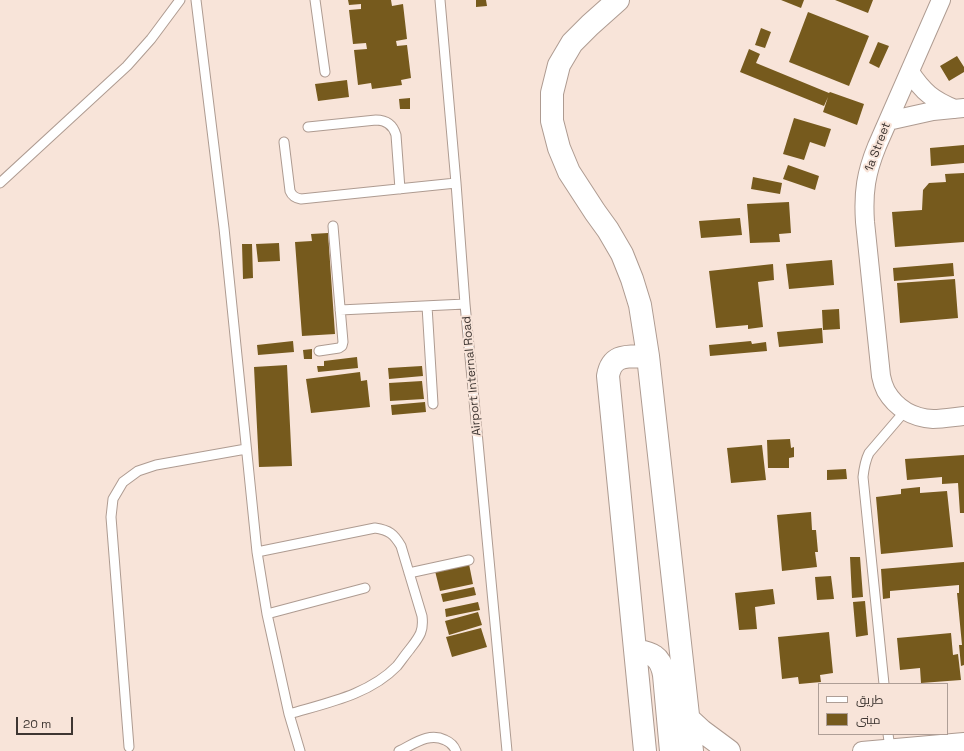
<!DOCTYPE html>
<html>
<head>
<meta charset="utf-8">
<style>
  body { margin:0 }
  #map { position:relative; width:964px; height:751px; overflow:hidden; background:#f8e4d9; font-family:"Space Grotesk",Cairo,sans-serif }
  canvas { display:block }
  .legend { position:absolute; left:818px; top:683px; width:130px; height:52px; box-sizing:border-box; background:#f8e4d9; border:1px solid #ae9e96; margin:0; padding:5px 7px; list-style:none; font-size:12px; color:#3e3632 }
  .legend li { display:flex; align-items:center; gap:8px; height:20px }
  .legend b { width:20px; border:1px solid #ae9e96 }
  .scale { position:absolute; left:16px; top:717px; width:57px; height:18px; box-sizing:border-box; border:2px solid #3e3632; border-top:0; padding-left:5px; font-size:12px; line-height:14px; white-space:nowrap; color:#3e3632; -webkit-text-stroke:3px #f8e4d9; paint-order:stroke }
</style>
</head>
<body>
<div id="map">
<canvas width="964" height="751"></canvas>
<ul class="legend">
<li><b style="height:5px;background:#fff"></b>طريق</li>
<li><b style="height:11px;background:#765a1d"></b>مبنى</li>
</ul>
<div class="scale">20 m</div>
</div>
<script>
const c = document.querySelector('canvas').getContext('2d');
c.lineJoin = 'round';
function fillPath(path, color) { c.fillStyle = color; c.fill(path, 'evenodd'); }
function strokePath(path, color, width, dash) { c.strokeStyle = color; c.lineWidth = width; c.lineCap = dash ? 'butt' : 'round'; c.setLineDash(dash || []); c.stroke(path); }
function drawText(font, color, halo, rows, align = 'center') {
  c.font = font + ' "Space Grotesk",sans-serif'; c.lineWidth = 4; c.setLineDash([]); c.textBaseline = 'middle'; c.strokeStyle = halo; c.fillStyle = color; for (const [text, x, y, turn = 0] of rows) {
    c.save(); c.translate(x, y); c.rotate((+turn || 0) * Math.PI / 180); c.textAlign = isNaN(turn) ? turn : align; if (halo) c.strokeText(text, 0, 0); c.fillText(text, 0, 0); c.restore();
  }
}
fillPath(new Path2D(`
  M348,0H391L392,6L403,4L407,39L396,41L397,46L407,45L411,78L401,80L402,85L372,89L371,83L358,85L354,50L367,49L366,43L353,44L349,10L361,9V4L349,5Z
  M476,0H486L487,6L476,7Z
  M781,0H804L801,8Z
  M835,0H873L868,13Z
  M808,12L869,36L849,86L789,62Z
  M761,28L771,32L765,48L755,45Z
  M878,42L889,46L879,68L869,63Z
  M749,49L760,54L756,63L829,93L830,92L864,104L857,125L823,112L828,97L824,106L740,72Z
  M957,56L964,67V72L949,81L940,66Z
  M347,80L349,97L318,101L315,84Z
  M410,98V109H400L399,99Z
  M794,118L831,129L825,147L810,142L804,160L783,154Z
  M964,145V163L931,166L930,148Z
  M788,165L819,176L815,190L783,179Z
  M964,173V242L895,247L892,212L922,210L923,190L929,183L946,182L945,174Z
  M753,177L782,183L780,194L751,189Z
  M789,202L791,233L779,234L780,242L750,243L747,204Z
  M740,218L742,235L701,238L699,221Z
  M328,233L335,334L302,336L295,242L312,241L311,234Z
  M279,243L280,261L258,262L256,244Z
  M242,244H252L253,278L243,279Z
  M832,260L834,285L789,289L786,264Z
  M953,263L954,276L894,281L893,268Z
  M773,264L774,280L758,282L763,327L748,329V325L716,328L709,271Z
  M955,279L958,318L900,323L897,283Z
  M839,309L840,329L823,330L822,310Z
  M822,328L823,343L779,347L777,332Z
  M293,341L294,352L258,355L257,345Z
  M751,341L752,344L766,342L767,351L710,356L709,345Z
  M312,349V359H304L303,350Z
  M357,357L358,368L318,372L317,366H324V361Z
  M287,365L292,466L259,467L254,367Z
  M422,366L423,376L389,379L388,368Z
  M360,372L361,381L367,380L370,407L311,413L306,379Z
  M422,381L424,399L390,401L389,383Z
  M425,402L426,412L392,415L391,405Z
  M790,439L791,448L794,447V457L789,458V468H768L767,440Z
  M762,445L766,480L731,483L727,448Z
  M964,455V513H960L958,483L942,484V477L907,480L905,459Z
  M846,469L847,479L827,480V470Z
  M920,487V493L947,491L953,547L881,554L876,497L901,494V489Z
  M811,512L812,530H816L818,552H815L817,567L782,571L777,515Z
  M850,557H860L863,597L852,598Z
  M964,562V665L961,666L959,645H962L957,593H959V585L890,591V598L883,599L881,569Z
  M469,564L473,584L440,591L435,571Z
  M831,576L834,599L817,600L815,577Z
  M474,587L476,595L443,602L441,594Z
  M773,589L775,604L755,607L757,629L739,630L735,593Z
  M865,601L868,635L856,637L853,602Z
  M478,602L480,610L446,617L445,609Z
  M478,612L482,625L449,635L445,621Z
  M481,628L487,647L452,657L446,637Z
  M829,632L833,673L820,675L821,682L799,684L798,677L782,679L778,637Z
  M951,633L953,655L958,654L961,680L921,683L920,668L900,670L897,638Z`), '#765a1d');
const lane = new Path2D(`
  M196,0L224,228L257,552L267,614L289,714L300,751
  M315,0L325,72
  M440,0L456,183L465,304L507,751
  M308,127L376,120C386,120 393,125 396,135L400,189
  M284,142L290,191C292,196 295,198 301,199L456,183
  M0,183L127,66L151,39L180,0
  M427,306L433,404
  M340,310L465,304
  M319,351L339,348L342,346L343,342L333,226
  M257,552L375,528C389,530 394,534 401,546L422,616C424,632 419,637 410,649C405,655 401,661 397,666C369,695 326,703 289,714
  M409,573L469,560
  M267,614L365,588
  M884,684L863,477C864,468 865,461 869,453L905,411
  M888,734L890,748
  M129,747L111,517L113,499L123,482L138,471L156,465L246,449
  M399,751C414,744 429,732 445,740C450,742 454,746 456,751`);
const street = new Path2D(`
  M941,0L877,146C866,173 863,192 865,222L881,376C882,381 884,387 886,391C896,408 913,418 933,419C943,419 954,417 964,416
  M910,72C923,92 933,100 955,109
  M888,121L933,111L964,108
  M862,751L964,742`);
const secondary = new Path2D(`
  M618,0L590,25L572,43L559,65L552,93V121L559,148L569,172L595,212L608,230L622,254L632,279L640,305L648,356L692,751
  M635,650C640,651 650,653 654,656C660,660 663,669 664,675L671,751
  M689,719L702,731L729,751
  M645,751L608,376C612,352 630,357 648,356`);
strokePath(lane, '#ae9b91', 11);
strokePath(street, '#ae9b91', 20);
strokePath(secondary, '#ae9b91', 24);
strokePath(lane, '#fff', 9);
strokePath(street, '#fff', 18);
strokePath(secondary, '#fff', 22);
drawText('12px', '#3e3632', '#f8e4d9', [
  ["1a Street",878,147,-69],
  ["Airport Internal Road",472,376,-95]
]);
</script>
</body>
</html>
